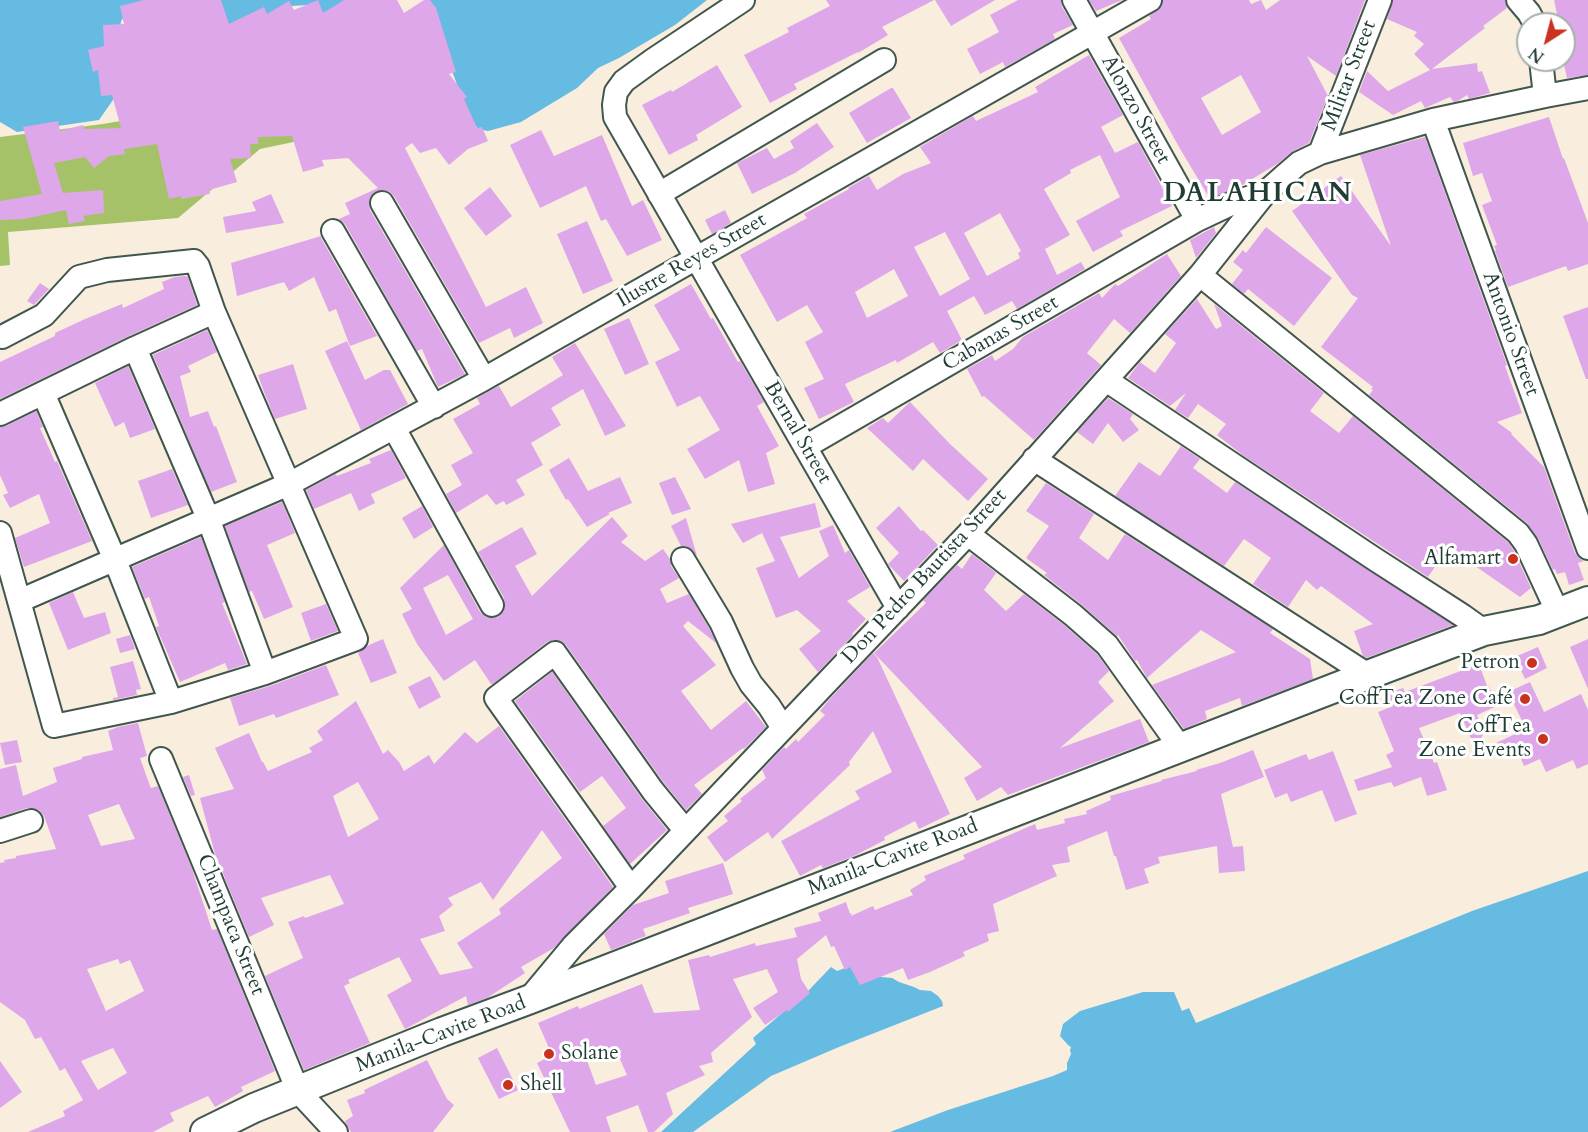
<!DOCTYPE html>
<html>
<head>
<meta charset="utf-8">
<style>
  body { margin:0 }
  #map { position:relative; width:1588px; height:1132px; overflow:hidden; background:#f9edde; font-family:Cardo,serif }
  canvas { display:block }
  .north { position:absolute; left:1516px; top:12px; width:60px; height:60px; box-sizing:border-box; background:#fff; border:2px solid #a5b1ae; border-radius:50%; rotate:216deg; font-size:16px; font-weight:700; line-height:24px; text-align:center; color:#1f3d34 }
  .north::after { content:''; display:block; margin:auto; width:21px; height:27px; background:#c8321e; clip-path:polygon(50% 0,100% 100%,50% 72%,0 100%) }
</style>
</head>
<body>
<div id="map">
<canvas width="1588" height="1132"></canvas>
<div class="north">N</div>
</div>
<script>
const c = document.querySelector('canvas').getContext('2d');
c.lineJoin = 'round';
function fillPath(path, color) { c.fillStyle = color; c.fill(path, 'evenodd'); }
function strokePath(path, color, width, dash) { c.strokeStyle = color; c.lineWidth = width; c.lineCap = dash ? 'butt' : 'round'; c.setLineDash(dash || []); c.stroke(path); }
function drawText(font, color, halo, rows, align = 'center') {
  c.font = font + ' Cardo,serif'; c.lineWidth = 6; c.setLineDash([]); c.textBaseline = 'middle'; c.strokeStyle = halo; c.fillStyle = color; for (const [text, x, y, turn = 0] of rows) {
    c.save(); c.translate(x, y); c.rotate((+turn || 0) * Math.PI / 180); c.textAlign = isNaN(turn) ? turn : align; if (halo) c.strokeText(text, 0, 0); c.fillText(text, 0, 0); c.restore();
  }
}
fillPath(new Path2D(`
  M302,89L346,131L260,149L178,218L8,232L10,265L0,266V137L103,124Z`), '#a6c269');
fillPath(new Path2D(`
  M0,0H366L325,14L308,5L291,6L260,37L129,10L121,21L119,37L122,87L99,120L17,132L0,122Z
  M425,0H707L675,25L619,58L598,68L577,88L521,122L488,131L478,129L469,116Z
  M1588,871V1132H890L948,1110L1053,1076L1067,1070V1063L1071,1054L1070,1050L1071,1047L1068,1045L1060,1036L1063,1024L1080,1011L1143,992H1174L1182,1011L1189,1008L1196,1023L1472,911Z
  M831,967L837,971L848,967H857L871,976L892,978L899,982L914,987L920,990L931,991L938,996L942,1001L943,1006L839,1047L771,1076L693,1132H661L756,1044L753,1038L809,990Z`), '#66bbe2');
fillPath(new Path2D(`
  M144,0H221L229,24L264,7L267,14L289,1L294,10L318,0L323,13L344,0H397L404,13L424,0H430L436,8L456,72L449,74L467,97L464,99L477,128L482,127L488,141L468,149L449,165L436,148L420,153L412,143L405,148L486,307L526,287L543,323L514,338L510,328L479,343L394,196L389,192L383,190L375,192L371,196L369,202L370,210L465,374L438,387L422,349L417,351L345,224L339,219L350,214L345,203L378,188L348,158L322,160L324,166L303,172L292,136L258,137V144H250L251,158L230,159L237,182L209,190L210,194L181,199V196L169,199L157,144L124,149L125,154L109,156L94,168L85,157L54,163L63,193L103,190L104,213L83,216L85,221L69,224L66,210L24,219L0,220V201L42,194L23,127L58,121L60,131L83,125L84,129L121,128L112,95L101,96L98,70L93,72L88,50L104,46L103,25L124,24L120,6Z
  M826,0H934L882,27L888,35L858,53V52L794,84L797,89L770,103L744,55L789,32L787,28L830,6Z
  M935,0H995L951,26Z
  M1018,0H1061L1062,7L1073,25L1053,34L1055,39L1005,67L1003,62L980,74L967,49L999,32L990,15Z
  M1089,0H1122L1096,11Z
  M1163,0H1249L1251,4L1261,0L1266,10L1280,0H1365L1336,76L1307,56L1328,96L1309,143L1293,151L1277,164L1239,187L1210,199L1179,147L1119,38L1151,19L1149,16L1161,7ZM1241,75L1261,112L1222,135L1201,98Z
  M1393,0H1505L1507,8L1483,26L1485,28L1432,69L1477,63L1478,72L1482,71L1490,93L1469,99L1467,95L1458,101L1454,102L1450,97L1425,108L1421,101L1393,115L1359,92L1367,71L1388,91L1430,70L1414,54L1424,44L1414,36L1417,32L1387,19Z
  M1554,0H1588V75L1567,78L1564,65V24H1559Z
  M1089,55L1123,115L1101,127L1115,153L1138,142L1172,206L1120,231L1123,236L1093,252L1076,221L1120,197L1100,155L1070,170L1071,173L1044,189L1070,235L1045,249L1057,275L1081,262L1085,269L1017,309L1012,301L985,315L974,296L947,311L962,340L940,353L933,342L897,363L896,360L845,384L854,402L819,419L804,388L824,379L805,342L823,332L807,305L777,322L740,255L807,218L804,214L849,189L848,188L869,176L877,190L903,174L931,163L920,147L973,116L976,121L1038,92L1035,87ZM1000,213L1021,251L1018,253L1020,258L987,276L964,233ZM945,232L970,279L940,296L914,247ZM894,269L908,296L867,318L855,292Z
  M717,65L742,107L696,135L698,140L669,155L642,105L671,90L672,92Z
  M891,88H893L911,118L867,143L849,113Z
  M1549,117L1563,159L1564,158L1588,223V264L1568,271L1566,266L1508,287L1495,251L1496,250L1494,246L1497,245L1482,205L1492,201L1482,173L1473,176L1463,143Z
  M817,123L834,147L795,173L752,194L737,163L767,148L774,159L794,148L790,141Z
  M541,130L554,156L602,135L632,206L643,200L662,240L627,256L606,219L601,221L586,186L540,208L510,145Z
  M1425,137L1507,365L1505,366L1522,413L1497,422L1512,433L1511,434L1544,467L1575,553L1579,558L1584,561L1578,563L1584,580L1569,585L1565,572L1557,574L1555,569L1553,570L1538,538L1527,523L1369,395L1373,390L1371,389L1373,387L1321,347L1358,298L1352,295L1292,211L1341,176L1391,246L1360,155Z
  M490,187L512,216L486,236L464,208Z
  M271,194L284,223L226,233L223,217L256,211L252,202Z
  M725,210L731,223L712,234L705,220Z
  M587,221L613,281L583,294L557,234Z
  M1214,227L1216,233L1196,258L1190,240Z
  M1266,227L1332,278L1294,326L1248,289L1244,294L1232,284L1243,270L1233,262L1243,250L1246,253Z
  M321,236V238L384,348L377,336L350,346L336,309L329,312L314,277L289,291L284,282L237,296L231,263Z
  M1167,254L1181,276L1130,333L1114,319L1087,353L1101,365L1034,440L984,396L982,397L967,369L992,355L995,361L1013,349L1023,337L1099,293L1102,298L1115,284L1118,286Z
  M185,276L188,277L197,305L129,336L0,399V362L55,336V333L85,319L122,304L123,308L164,289L162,282L175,277Z
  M40,283L49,289L34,305L27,301Z
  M691,284L711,319L713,318L738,362L740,361L764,402L757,406L779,446L766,453L775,484L748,492L739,460L705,479L687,449L720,430L700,396L677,407L655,362L680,350L654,305Z
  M1197,299L1216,329L1222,326L1214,304L1324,393L1310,411L1339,433L1353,416L1508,542L1514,551L1531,588L1520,597L1478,568L1450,545L1428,577L1244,456L1217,435L1226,424L1198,404L1188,418L1175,410L1186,393L1170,406L1128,378L1140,362L1155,373L1176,343L1165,334Z
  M1588,307V379H1586L1563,316Z
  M629,318L649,364L625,375L604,329Z
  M207,330L217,352L188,366L191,372L180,376L190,417L208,411L214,427L216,426L237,482L211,492L153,355Z
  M347,341L365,380L384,370H390L408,404L361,430L325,351Z
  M575,343L626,426L605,436L583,389L551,408L561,425L531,443L543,465L516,480L525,495L506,505L504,501L496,505L487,494L456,513L446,494L462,485L451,465L473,453L453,419L480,404L477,398L499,386L511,407L563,375L552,357Z
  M293,364L307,409L275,419L264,392L258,375Z
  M128,366L155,429L130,438L124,422L115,427L95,383Z
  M1108,398L1133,414L1130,419L1139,430L1123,442L1108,423L1093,444L1077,432Z
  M910,402L950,444L988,479L968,501L923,459L913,471L867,428L883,418L888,423Z
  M36,411L43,427L40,428L55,462L57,461L92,541L24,567L15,538L50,523L39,494L10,508L3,495L8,493L0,475V427L6,426Z
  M1181,446L1200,459L1193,468L1227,493L1235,482L1453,625L1366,658L1363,656L1354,631L1373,624L1321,586L1317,590L1306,580L1288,607L1253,584L1271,558L1244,539L1224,566L1115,496L1139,462L1160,476Z
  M391,450L406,478L371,494L375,503L359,511L351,493L314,509L306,490L336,474L337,476L371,463L369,459Z
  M569,458L588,491L620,477L632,503L608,513L610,514L587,527L568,499L566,500L549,470Z
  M172,469L188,505L151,518L138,481Z
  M675,477L691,509L672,515L659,483Z
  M1046,483L1094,514L1079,538L1108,560L1125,534L1273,629L1270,633L1310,659L1313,679L1242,706L1240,698L1205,711L1207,719L1184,729L1152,685L1236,652L1201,630L1147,678L1137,660L1135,661L1118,635L1117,636L1081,604L1044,575L1047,573L1026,558L1049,526L1026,511Z
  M282,502L295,533L267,545L293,607L264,619L252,591L249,592L225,526Z
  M815,503L821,527L780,537L799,578L829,556L819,531L833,525L845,553L849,550L870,587L847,601L866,619L852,634L853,635L818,672L799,649L821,631L797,610L776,618L756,568L775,561L762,533L743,543L731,524Z
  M422,506L433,527L414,539L402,518Z
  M899,506L921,531L923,530L938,545L904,581L888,564L899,553L876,528Z
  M612,517L628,536L621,542L645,561L663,549L670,559L671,566L679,578L660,589L667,603L689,594L709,628L716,643L688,621L683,626L716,665L681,691L711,730L746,701L766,727L744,749L743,748L694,785L702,794L686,810L664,783L566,645L561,641L554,640L547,642L493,684H491L475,660L444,681L417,644L402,614L412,609L400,588L444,545L480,612L486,617L492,618L498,617L503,612L505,605L504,598L478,552L522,527L537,554L515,566L532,596ZM448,575L473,619L446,635L423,588Z
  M686,518L697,556L690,548L681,546L671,526Z
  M201,537L225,602L222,603L247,664L228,670L225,663L180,682L156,627L159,626L149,597L145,599L132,567Z
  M972,554L996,573L984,590L1006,611L1024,594L1064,625L1097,654L1109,671L1098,682L1114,701L1060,748L1140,719L1149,742L1008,795L1001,787L977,801L964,778L982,767L874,653L926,603L923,600L957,565L962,569Z
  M73,592L84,618L105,612L111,633L68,650L49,603Z
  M326,604L338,631L311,641L301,613Z
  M130,635L135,649L120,653L116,639Z
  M383,639L397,673L371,683L358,653L367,646Z
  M1588,639V689L1570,647Z
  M1538,647L1547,668L1525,679L1515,657Z
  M873,653L877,657L950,814L919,829L915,821L884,837L885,840L854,856L823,868L821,865L800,876L781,841L860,799L855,791L892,772L873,731L849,762L850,765L772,839L768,832L725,862L707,837L728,821L724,816L742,801L740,799L766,778L762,770L784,747L786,749L796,739L798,742L825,715L820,711L828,701Z
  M133,661L141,689L136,690L137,695L113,700V698L118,697L110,667Z
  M1479,664L1487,686H1489L1497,706L1477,715L1484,733L1475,748L1460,713L1419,728L1434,763L1437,762L1447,790L1427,796L1421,777L1394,787L1391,782L1358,791L1354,780L1392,767L1386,755L1394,751L1378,712L1391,707L1386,694L1403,688L1405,692Z
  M326,665L339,695L276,718L274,714L239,726L230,698L270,686Z
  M552,672L642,799L667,830L630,864L603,826L626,808L602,776L580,792L515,701Z
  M430,676L441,697L419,709L408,687Z
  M1530,682L1544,712L1581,694L1588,710V764L1577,769L1573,760L1546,772L1540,759L1524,766L1517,750L1503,756L1496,743L1526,729L1508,692Z
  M356,701L383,754L388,750L399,762L404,771L429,755L434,764L465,732L477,743L499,726L613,887L554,948L521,967L525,973L487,998L468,1005L466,996L405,1029L387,995L412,981L399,957L348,980L350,983L344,986L370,1043L304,1070L265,976L303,958L288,922L304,916L305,918L344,904L330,875L261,898L274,925L249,937L215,854L200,798L234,789L215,748L249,733L262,762H263L268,771L312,752L309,748L323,740L317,731ZM358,782L379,819L348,837L333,796ZM542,830L562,858L499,909L501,914L457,943L473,968L440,975L420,939L445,931L439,916L453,905L448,898L481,882L493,900Z
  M138,723L147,756L140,758L150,786L151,788L158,786L192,869L212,930L217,929L275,1071L241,1087L243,1091L215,1107L208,1096L170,1113L174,1121L153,1132H28L65,1116L63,1111L83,1100L65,1068L60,1071L41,1037L35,1039L25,1020L0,1002V863L5,862L4,860L16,858V856L56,849L44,816L40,811L33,808H27L0,817V769L16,765L23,796L57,782L53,768L82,759V757L113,750L108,731L118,727ZM119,804L135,839L101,846L88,815ZM118,959L120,964L130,960L144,991L106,1011L87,969ZM113,1048L127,1073L98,1090L81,1061Z
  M17,740L22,762L5,765L0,743Z
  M1253,750L1264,777L1221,794L1233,847L1243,846L1245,871L1219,873L1217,846L1158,857L1160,863L1144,869L1149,883L1126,890L1116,856H1114L1107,831L1067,847L1070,862L1052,865L1057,876L993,904L999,931L987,934L989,941L963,952L965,956L930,972L908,980L903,968L860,985L850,967L845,970L834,946L831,947L826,935L797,959L801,979L810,993L788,1012L787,1010L765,1025L753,1008L778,992L767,969L733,979L752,1017L711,1053L713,1062L699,1066L705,1075L666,1093L673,1114L654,1132H648L638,1105L606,1117L611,1132H570L537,1063L552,1055L538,1023L578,1006L579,1009L642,984L654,1013L700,1010L688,960L709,955L710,957L755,943L756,946L797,937L794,928L821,921L818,913L846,902L850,914L852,913L851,916L873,906L875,910L913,895L910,890L926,880L924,876L965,859L963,855L1035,824L1037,830L1065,823L1064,819L1087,814L1086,811L1111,800L1110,796L1162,781L1161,780L1197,771L1196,770L1220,763ZM615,1048L627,1075L596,1085L586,1058Z
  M1333,751L1357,814L1335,822L1322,790L1291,802L1287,793L1275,798L1264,770L1306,754L1309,760Z
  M189,775L195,795L191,796L183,777Z
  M723,863L733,894L688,908L690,913L643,929L646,936L632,941V942L611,950L604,934L633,905L669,893L665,881Z
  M497,1048L518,1090L499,1099L478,1058Z
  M427,1060L447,1099L454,1105L433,1132H351L345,1121L353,1116L347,1100L365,1093L364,1090Z
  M0,1061L22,1092L0,1108Z`), '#dea7e9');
const minor = new Path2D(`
  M743,0L653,60L624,81L616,92L614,105L615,117L898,608
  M1074,0L1197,220
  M1518,0L1529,13L1535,24
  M1541,60L1545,96
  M1433,120L1588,548
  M1320,153L1380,0
  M659,194L884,60
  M382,203L484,379
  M333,231L434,407
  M1200,275L1518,533L1526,544L1558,613
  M135,348L208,518L265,673
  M1106,380L1373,558L1463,616L1484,631
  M43,393L115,560L171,702
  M0,414L135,348L214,312
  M394,428L492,605
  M805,447L1197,220L1233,203L1266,192
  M1034,459L1368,675
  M0,533L54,726L171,702L265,673L356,639L214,312L198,266L194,261L107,270L79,277L44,315L2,337
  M968,534L1073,615L1107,645L1180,747
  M683,559L721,622L742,668L751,684L769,706L783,728
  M19,601L289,484L484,379L1150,0
  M161,759L298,1091L336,1132
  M0,831L31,821
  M631,888L496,698L555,653L653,791L685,830
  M528,1000L573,946L631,888L968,534L1200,275L1266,192L1284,176L1299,163L1320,153L1433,120L1545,96L1588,88`);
const major = new Path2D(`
  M205,1132L254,1108L442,1032L528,1000L1368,675L1484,631L1539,620L1588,601`);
strokePath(minor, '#40574e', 26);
strokePath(major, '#40574e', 32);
strokePath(minor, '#fff', 22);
strokePath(major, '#fff', 28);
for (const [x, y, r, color] of [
  [1513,559,6,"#c8321e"],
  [1532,663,6,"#c8321e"],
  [1525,699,6,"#c8321e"],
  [1543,739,6,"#c8321e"],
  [549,1054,6,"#c8321e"],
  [508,1085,6,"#c8321e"]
]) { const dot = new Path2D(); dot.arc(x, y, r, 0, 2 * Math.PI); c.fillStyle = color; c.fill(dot); strokePath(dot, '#fff', 2); }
drawText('21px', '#1f3d34', '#fff', [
  ["Militar Street",1350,76,-69],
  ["Alonzo Street",1135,110,61],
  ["Ilustre Reyes Street",692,261,-30],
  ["Cabanas Street",1001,334,-30],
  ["Antonio Street",1510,334,70],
  ["Bernal Street",797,433,60],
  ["Don Pedro Bautista Street",925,577,-47],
  ["Manila-Cavite Road",893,858,-21],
  ["Champaca Street",230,925,68],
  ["Manila-Cavite Road",441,1035,-21]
]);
drawText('21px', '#1f3d34', '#fff', [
  ["Alfamart",1501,559],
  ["Petron",1520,663],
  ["CoffTea Zone Café",1513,699],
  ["CoffTea",1531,727],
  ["Zone Events",1531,751],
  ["Solane",561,1054,"left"],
  ["Shell",520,1085,"left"]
], 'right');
c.letterSpacing = '1.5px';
drawText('bold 27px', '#1f3d34', '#fff', [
  ["DALAHICAN",1258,195]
]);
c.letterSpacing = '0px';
</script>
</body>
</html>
